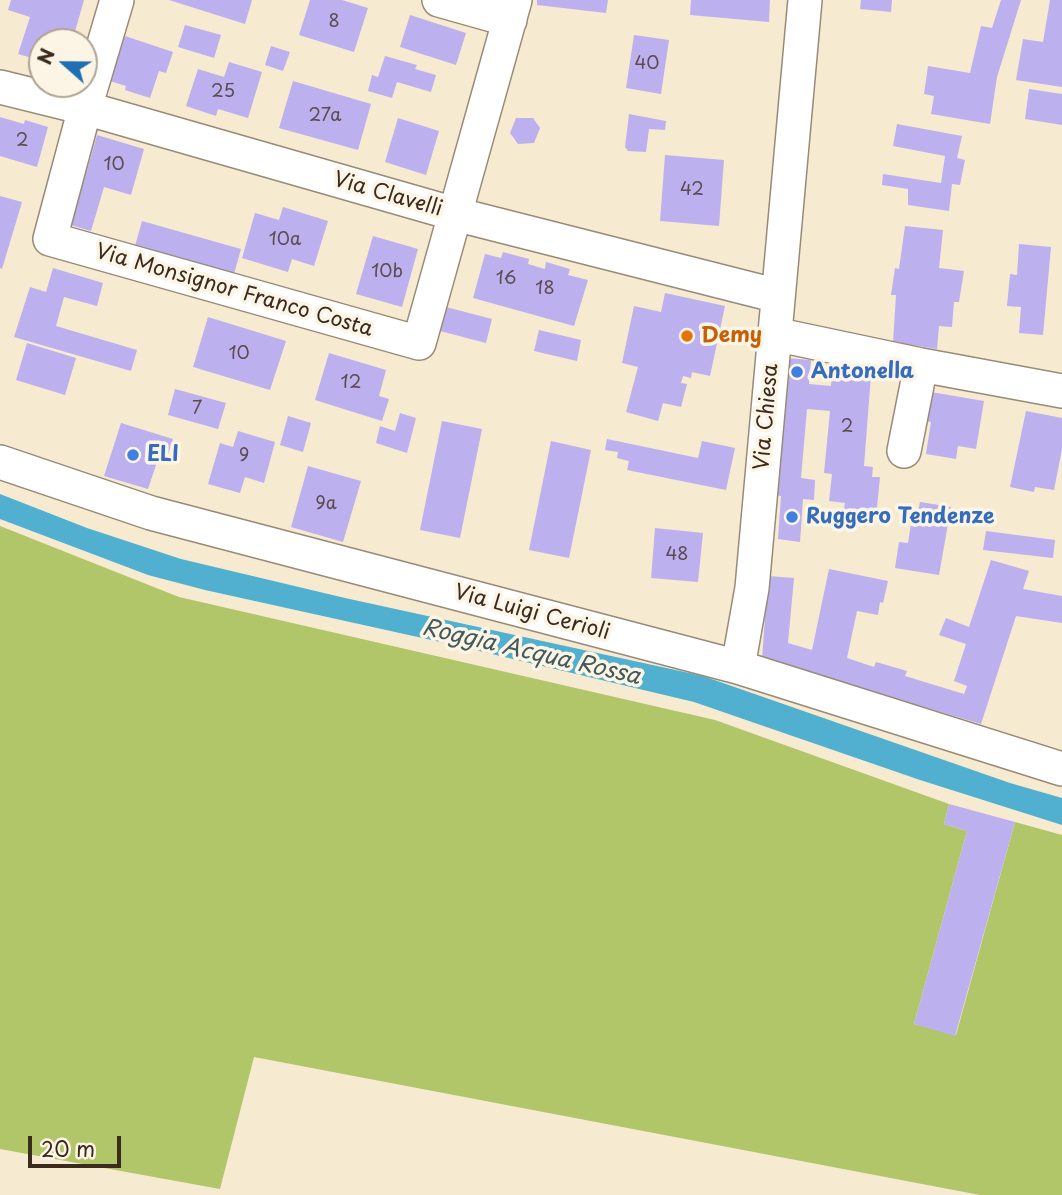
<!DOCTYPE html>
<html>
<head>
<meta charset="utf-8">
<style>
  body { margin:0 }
  #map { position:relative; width:1062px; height:1195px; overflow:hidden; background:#f6ead1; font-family:"Playpen Sans",sans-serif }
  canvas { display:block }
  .north { position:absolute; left:28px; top:28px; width:70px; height:70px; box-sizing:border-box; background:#fcf5e5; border:2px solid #afa495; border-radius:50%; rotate:291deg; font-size:19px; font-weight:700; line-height:28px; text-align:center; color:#3b2a1e }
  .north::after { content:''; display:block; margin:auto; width:24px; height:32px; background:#1f6fb2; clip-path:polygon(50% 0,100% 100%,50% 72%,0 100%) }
  .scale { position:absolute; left:28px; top:1136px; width:93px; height:32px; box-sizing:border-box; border:4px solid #3b2a1e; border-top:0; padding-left:9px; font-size:21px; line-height:24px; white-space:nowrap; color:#3b2a1e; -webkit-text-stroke:5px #fcf5e5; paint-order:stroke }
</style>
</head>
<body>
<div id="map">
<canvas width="1062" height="1195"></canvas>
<div class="north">N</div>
<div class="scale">20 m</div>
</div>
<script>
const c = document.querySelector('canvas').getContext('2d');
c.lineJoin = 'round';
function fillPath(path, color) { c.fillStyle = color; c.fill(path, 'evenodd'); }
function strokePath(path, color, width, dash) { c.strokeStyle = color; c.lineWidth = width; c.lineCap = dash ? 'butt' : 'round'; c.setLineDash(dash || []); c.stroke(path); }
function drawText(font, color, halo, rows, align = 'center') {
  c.font = font + ' "Playpen Sans",sans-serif'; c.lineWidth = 7; c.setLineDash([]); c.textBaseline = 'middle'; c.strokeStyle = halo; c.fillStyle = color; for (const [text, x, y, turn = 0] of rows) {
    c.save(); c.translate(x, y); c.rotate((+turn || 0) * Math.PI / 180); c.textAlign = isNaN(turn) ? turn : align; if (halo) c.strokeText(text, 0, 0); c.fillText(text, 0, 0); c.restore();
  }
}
fillPath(new Path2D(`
  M0,526L179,597L715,720L949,804L944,824L967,831L914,1024L956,1035L1015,822L1062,835V1195H980L254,1057L220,1189L0,1149Z`), '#b1c569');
fillPath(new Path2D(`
  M0,494L87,528L181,559L345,598L703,676L1010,783L1062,798V825L920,780L694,702L454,645L205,590L148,575L0,519Z`), '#51b0cf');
fillPath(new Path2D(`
  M11,0H84L72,42H42V61L18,54L30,17L8,10Z
  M169,0H252L245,24Z
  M310,0H342L368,8L354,52L299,35Z
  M537,0H608L606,13L537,5Z
  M691,0H770L769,22L690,15Z
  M861,0H892L891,12L860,9Z
  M1001,0H1021L997,77L990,124L931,114L934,96L924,94L928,66L970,73L981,26L992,28Z
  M1050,0H1062V87L1016,80L1023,39L1043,42Z
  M410,15L466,33L456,65L400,47Z
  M185,25L221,35L214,58L178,47Z
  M634,35L669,40L661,94L626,88Z
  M125,36L173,52L166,73L159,71L150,98L125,90L126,86L110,81Z
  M271,46L290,52L283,71L265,65Z
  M385,56L417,65L415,69L436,75L431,92L397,82L392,98L368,91L372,75L378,77Z
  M229,62L262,72L248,118L218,109L216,116L186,106L198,69L224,77Z
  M293,81L371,104L358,150L279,128Z
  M1029,89L1062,94V125L1025,119Z
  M629,114L666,121L665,130L649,129L646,152L628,151L625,147Z
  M0,117L24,124L25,120L48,127L37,167L0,156Z
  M398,118L439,131L426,175L385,162Z
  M516,118H533L540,128L534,143L518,144L510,133Z
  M897,124L962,136L957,158L965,160L960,185L952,184L949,211L908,205V189L882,185L883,174L941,183L945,156L893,146Z
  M97,135L144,149L131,195L104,187L91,231L64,223L78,179L84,181Z
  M665,155L724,160L719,226L660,221Z
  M0,196L22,202L2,269L0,268Z
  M283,207L328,221L314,266L292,259L288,272L242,258L255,213L279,220Z
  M142,221L241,249L234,274L135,246Z
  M905,226L943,230L939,268L964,271L959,302H954L952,327L939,326L937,349L893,342L896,295H891L895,268L899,269Z
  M373,236L418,249L402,307L356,294Z
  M1019,244L1051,247L1043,335L1019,333L1021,307L1007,306L1010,274L1017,275Z
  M503,252L529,259L528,264L545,269L546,262L570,269L568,275L588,280L574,326L473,298L485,254L501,258Z
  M53,268L103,283L97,306L64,297L56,326L137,350L131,371L14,337L30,287L46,292Z
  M665,293L725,306L710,376L692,372L691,378L683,376L681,383L687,384L681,407L663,403L658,421L626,412L638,367L622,363L634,306L661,312Z
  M446,307L492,319L486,343L440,331Z
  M208,317L286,341L270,390L193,367Z
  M539,330L581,340L577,361L534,351Z
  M27,343L76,358L65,395L16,380Z
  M329,353L386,370L379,396L389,399L382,421L315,400Z
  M785,358L811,360L809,384L831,386L832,371L871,375L864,466L873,467L872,477H880L876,518L843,514L845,503L829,501L832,474L824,473L830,411L807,409L801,478L815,480L814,500L803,499L800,542L778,539L781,496L773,495Z
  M175,389L226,403L218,429L168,415Z
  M931,392L984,401L976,449L958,446L956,459L926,454L931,422L926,421Z
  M1026,411L1062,418V449L1054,490L1035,487L1034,492L1010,487Z
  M400,413L416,418L407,453L376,443L380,426L395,431Z
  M288,416L311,423L303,452L280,445Z
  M442,421L482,429L460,538L420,530Z
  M121,423L173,439L168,455L160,453L148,489L104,476Z
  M238,431L275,442L264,483L245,477L240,493L208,484L220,443L233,447Z
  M607,439L698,458L702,441L735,448L726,490L627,470L629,461L617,458L618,452L605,450Z
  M551,441L591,450L569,558L529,550Z
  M308,466L361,481L343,542L291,527Z
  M920,502L951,507L939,575L895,568L899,542L908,543L912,517L917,518Z
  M655,528L703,533L698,582L651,578Z
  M986,531L1055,540L1053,558L983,550Z
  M991,560L1029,571L1023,589L1062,596V623L1016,616L981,724L762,659L768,576L794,578L788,643L812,650L829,569L888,581L883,603L880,602L878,615L857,611L847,658L874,667L876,662L907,671L905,676L964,694L967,686L954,681L966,644L939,635L946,618L969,627Z
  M949,804L1015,822L955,1036L914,1024L967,831L944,824Z`), '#bcb1ee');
const minor = new Path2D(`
  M117,0L85,108L50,239L419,343L515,0
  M439,0L510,20
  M0,87L85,108L455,214L778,296
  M774,334L921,365L1062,391
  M904,451L921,365
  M0,462L151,513L738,667L1062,769
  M738,667L752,588L805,0`);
strokePath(minor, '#988a78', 36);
strokePath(minor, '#fff', 33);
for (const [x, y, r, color] of [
  [687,336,7,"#e8710a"],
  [797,372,7,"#3f7fe0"],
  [133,455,7,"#3f7fe0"],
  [792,517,7,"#3f7fe0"]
]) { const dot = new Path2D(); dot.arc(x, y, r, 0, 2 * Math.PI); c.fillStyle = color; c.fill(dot); strokePath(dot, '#fcf5e5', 2.5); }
drawText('18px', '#5b4c52', null, [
  ["8",334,22],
  ["40",647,64],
  ["25",223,92],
  ["27a",325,116],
  ["2",22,141],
  ["10",114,165],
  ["42",692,190],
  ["10a",285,240],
  ["10b",387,272],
  ["16",506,279],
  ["18",545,289],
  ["10",239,354],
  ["12",351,383],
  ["7",197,409],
  ["2",847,427],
  ["9",244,456],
  ["9a",326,504],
  ["48",677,555]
]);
drawText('21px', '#3b2a1e', '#fcf5e5', [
  ["Via Clavelli",388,195,16],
  ["Via Monsignor Franco Costa",234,291,16],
  ["Via Chiesa",767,417,-85],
  ["Via Luigi Cerioli",532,613,15]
]);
drawText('bold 21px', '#c56008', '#fcf5e5', [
  ["Demy",701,336]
], 'left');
drawText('bold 21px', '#366cbe', '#fcf5e5', [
  ["Antonella",811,372],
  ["ELI",147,455],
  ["Ruggero Tendenze",806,517]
], 'left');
drawText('italic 23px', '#43595c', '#fcf5e5', [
  ["Roggia Acqua Rossa",531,653,13]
]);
</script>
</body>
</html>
